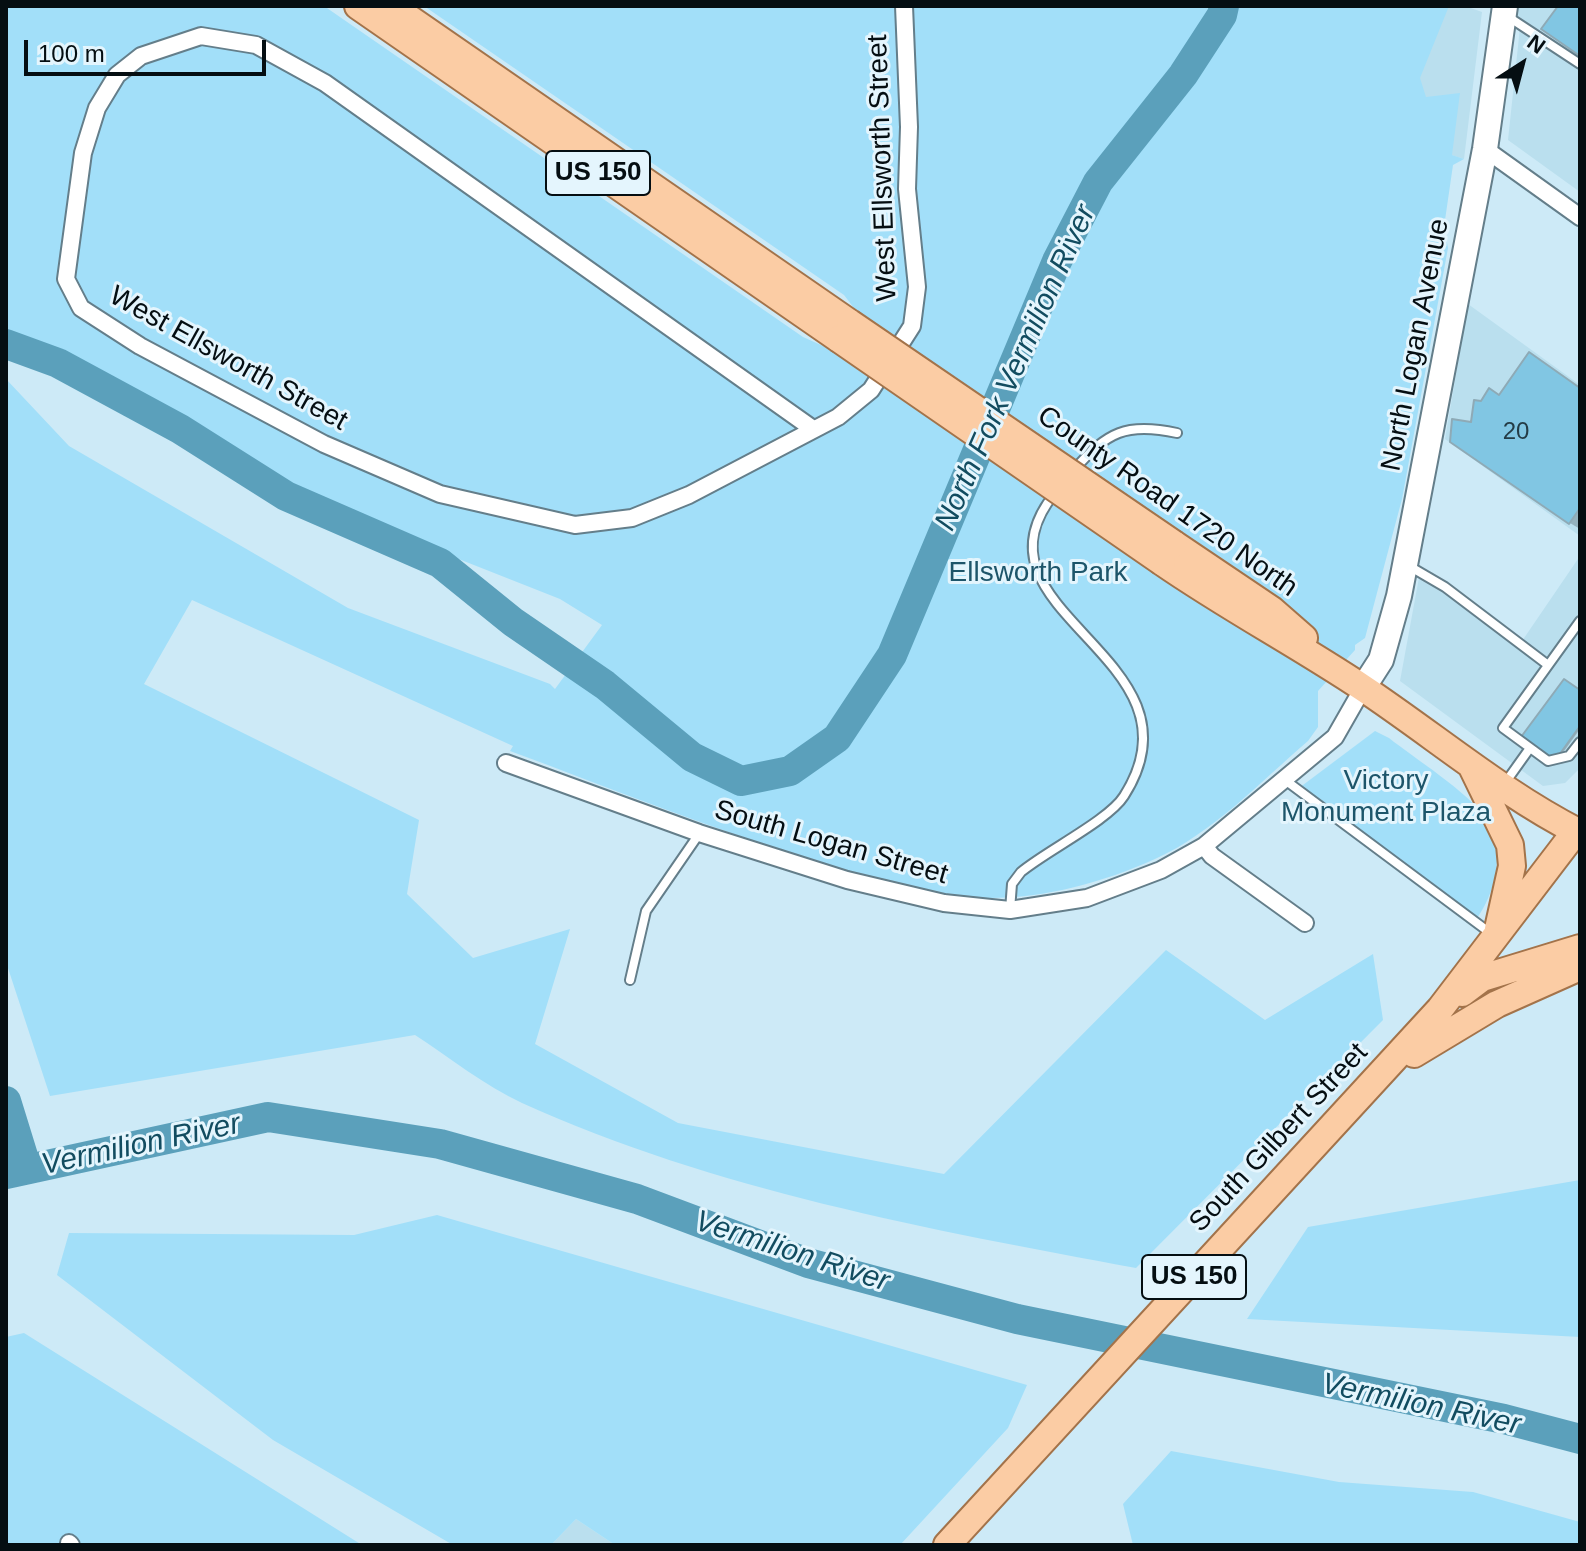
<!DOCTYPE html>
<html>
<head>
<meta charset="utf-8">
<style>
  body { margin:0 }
  #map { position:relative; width:1586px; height:1551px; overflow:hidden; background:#cdeaf7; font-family:Arial,sans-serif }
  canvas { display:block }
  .frame { position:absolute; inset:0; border:8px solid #050e12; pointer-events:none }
  .north { position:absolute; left:1482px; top:24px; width:80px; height:80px; -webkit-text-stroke:6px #e4f5fd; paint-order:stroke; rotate:36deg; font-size:22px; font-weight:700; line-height:32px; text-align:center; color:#050e12 }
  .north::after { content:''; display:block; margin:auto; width:28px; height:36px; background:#050e12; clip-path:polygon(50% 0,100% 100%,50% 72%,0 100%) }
  .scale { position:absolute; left:24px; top:40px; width:242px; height:36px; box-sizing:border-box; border:4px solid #050e12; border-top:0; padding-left:10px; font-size:24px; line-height:28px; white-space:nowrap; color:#050e12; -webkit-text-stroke:6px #e4f5fd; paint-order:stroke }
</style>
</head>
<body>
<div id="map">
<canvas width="1586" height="1551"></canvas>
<div class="frame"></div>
<div class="north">N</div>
<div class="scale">100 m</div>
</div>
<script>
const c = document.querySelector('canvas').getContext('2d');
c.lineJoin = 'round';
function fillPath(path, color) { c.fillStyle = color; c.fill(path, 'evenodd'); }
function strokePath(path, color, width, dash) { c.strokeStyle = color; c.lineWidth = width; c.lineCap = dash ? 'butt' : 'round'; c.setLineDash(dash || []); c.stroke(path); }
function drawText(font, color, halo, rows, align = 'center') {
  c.font = font + ' Arial,sans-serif'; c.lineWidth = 6; c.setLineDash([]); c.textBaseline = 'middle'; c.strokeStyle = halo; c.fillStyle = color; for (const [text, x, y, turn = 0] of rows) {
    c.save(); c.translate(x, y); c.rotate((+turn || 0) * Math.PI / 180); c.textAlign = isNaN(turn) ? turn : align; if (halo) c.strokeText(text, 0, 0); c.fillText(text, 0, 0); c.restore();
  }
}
fillPath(new Path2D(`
  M1426,6H1465L1482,12L1464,159L1406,141Z
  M1504,6H1580V192L1508,140L1521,18Z
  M1468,304L1580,385V536L1445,439Z
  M1580,556V768L1565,783L1543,786L1400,681L1420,572L1520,644Z
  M576,1519L615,1545H551Z`), '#badfee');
fillPath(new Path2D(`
  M6,6H324L803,337L832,350L857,312L844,295L424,6H1449L1420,78L1426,97L1460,93L1452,155L1464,159L1453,165L1444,227L1448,248L1402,499L1365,638L1355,645V650L1318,691V727L1308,741C1260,782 1213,833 1155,859C1102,883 1042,899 984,898C929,898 871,879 819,862C714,830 613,789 510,751L513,746L192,600L144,684L419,820L407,894L473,958L570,929L535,1044L678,1123L944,1174L1166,950L1265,1020L1373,954L1383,1020L1136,1268C930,1230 714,1190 522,1103C485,1086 449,1057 415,1035L50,1096L6,962V379L69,446L348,608L550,684L555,689L602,625L560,599L446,554L301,490L124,384L6,330Z
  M1375,731L1389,738C1414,758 1468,792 1485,817C1507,848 1496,893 1475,921L1295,791Z
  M1580,1180V1337L1247,1319L1308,1227Z
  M437,1215L1027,1385L1008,1428L900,1545H615L576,1519L551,1545H453L273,1440L57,1275L69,1233L354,1235Z
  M24,1333L362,1545H6V1337Z
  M1171,1451L1339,1482L1473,1492L1580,1522V1545H1133L1123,1504Z`), '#a2dff9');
fillPath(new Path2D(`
  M1580,389V529L1570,523L1473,424L1482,403L1500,396Z
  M1580,692V729L1557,761Z`), '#0003');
strokePath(new Path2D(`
  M6,344L58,363L180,429L286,496L440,563L513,622L605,685L692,757L741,781L790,771L837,738L892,655L1057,261L1098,182L1183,75L1222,15L1224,6
  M6,1101L27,1169
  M6,1174L268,1117L440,1144L637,1199L808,1263L1017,1319L1504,1419L1580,1439`), '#5ba0bb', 30);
const building = new Path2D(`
  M1558,6H1580V56L1541,29Z
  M1529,352L1580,388V508L1569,524L1450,442L1452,419L1471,422L1474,400L1481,401L1489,388L1499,395Z
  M1564,679L1580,690V726L1554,762L1521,737Z`);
fillPath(building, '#81c6e3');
strokePath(building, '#8eaab6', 2);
const lane = new Path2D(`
  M1507,16L1580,64
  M1074,470C1107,432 1126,422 1177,433
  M1409,566L1445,587L1548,665
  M1580,621L1503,728L1548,761L1569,756L1580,742
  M1285,780L1493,935
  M1505,783L1530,748
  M1010,910L1012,884L1021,872C1046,851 1109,820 1124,796C1213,657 958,612 1055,493
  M630,980L646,911L699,834`);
const street = new Path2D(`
  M1485,149L1580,217
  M813,429L325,83L256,45L201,36L141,56L117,75L97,108L83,153L66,279L81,308L140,346L324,444L440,494L575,525L632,518L689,495L838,417L871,390L912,326L917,287L907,189L909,127L904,6
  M506,763L699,833L847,880L944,903L1010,910L1087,898L1161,870L1204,846L1335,737L1363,688
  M1204,846L1212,856L1305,923
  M69,1543L71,1545`);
const secondary = new Path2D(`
  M1363,688L1381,660L1399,596L1485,149L1505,6`);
const primary = new Path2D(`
  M358,6L839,339
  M391,6L850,323
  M1174,544L1272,610L1304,638
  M1162,562C1227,607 1297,644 1363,688C1435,736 1503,794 1580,833
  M1472,767L1510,845L1512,866L1498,929
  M1462,993L1482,978L1580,948
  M1414,1054L1497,1004L1580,967
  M947,1545L1440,1009L1576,831`);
strokePath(lane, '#647e8a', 12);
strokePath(street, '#647e8a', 20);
strokePath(secondary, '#647e8a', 28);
strokePath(primary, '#a3734a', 30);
strokePath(lane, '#fff', 8);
strokePath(street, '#fff', 16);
strokePath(secondary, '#fff', 24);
strokePath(primary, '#fbcca4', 26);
const primaryBridge = new Path2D(`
  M850,323L1174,544
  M839,339L1162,562`);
strokePath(primaryBridge, '#a3734a', 30, []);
strokePath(primaryBridge, '#fbcca4', 26);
drawText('24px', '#243c46', null, [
  ["20",1516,432]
]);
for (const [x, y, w] of [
  [598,173,104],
  [1194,1277,104]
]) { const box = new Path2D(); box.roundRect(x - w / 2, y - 22, w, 44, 6); c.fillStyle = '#e4f5fd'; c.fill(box); strokePath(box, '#050e12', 2); }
drawText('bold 26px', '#050e12', null, [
  ["US 150",598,173],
  ["US 150",1194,1277]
]);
drawText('28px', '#050e12', '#e4f5fd', [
  ["West Ellsworth Street",883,168,-92],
  ["North Logan Avenue",1416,345,-79],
  ["West Ellsworth Street",228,359,29],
  ["County Road 1720 North",1167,502,35],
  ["South Logan Street",831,843,16],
  ["South Gilbert Street",1279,1138,-47]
]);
drawText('28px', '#1d556a', '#e4f5fd', [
  ["Ellsworth Park",1038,573],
  ["Victory",1386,781],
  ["Monument Plaza",1386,813]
]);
drawText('italic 30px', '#124c60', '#e4f5fd', [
  ["North Fork Vermilion River",1016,368,-66],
  ["Vermilion River",141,1145,-12],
  ["Vermilion River",792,1252,18],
  ["Vermilion River",1421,1405,12]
]);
</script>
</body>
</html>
